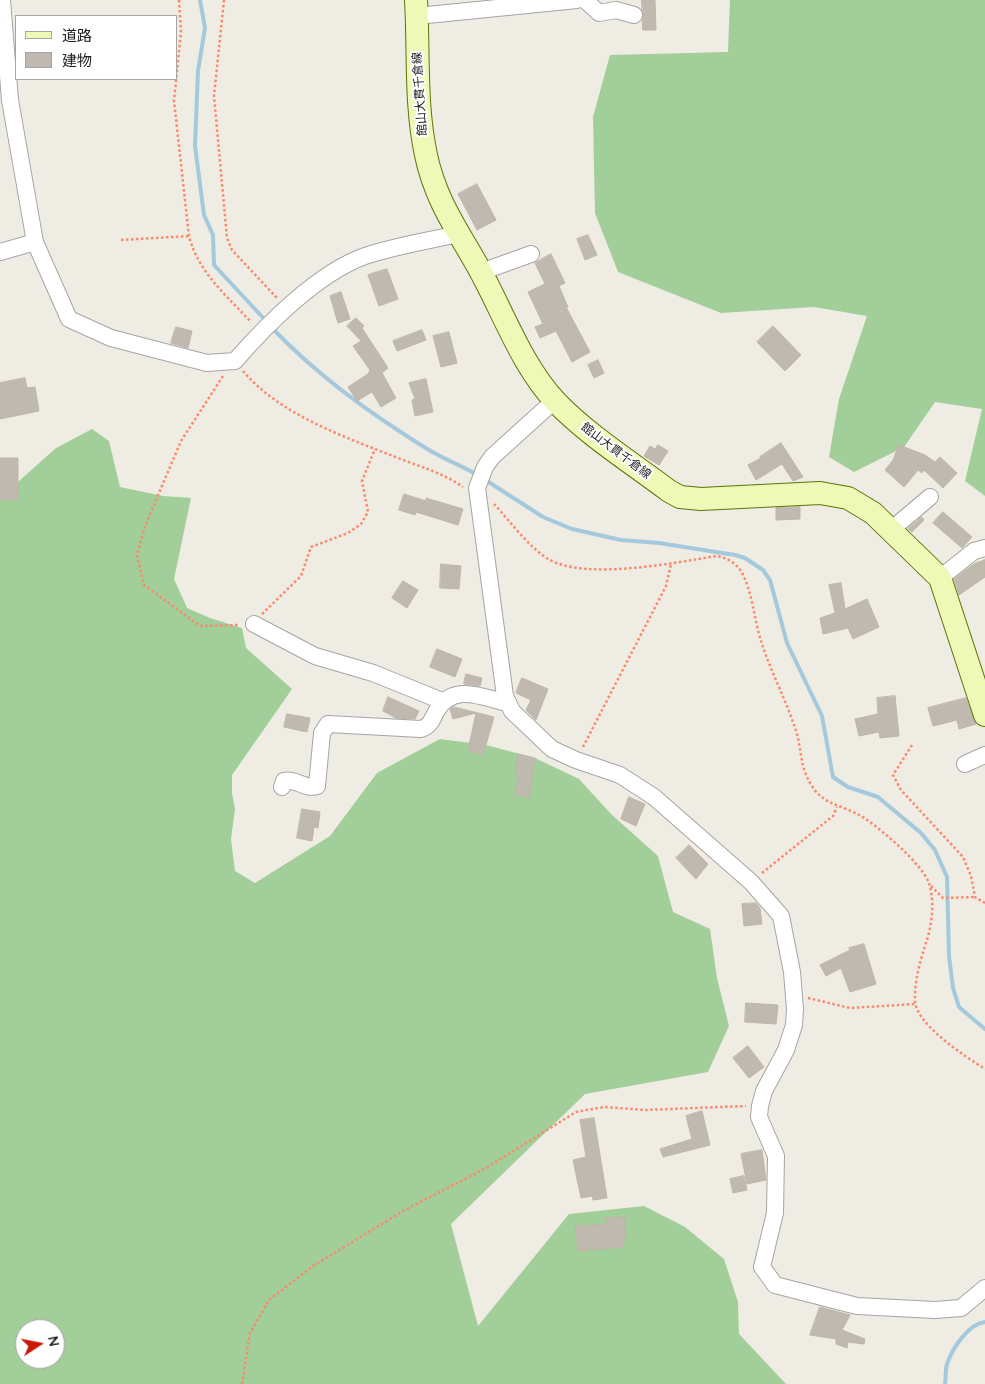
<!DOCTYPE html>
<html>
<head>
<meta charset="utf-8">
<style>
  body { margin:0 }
  #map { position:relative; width:985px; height:1384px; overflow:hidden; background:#efece4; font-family:Quicksand,"Noto Sans JP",sans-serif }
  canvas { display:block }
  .legend { position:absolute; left:15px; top:15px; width:162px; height:65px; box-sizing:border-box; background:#fff; border:1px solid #a5a5a5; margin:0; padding:6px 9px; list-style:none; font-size:15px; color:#1e1e1e }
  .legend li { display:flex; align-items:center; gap:10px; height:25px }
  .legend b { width:25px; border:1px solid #a5a5a5 }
  .north { position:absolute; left:15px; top:1319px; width:50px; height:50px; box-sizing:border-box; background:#fff; border:1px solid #a5a5a5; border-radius:50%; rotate:79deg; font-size:14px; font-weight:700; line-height:20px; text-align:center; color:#1e1e1e }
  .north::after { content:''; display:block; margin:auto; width:18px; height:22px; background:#ca1901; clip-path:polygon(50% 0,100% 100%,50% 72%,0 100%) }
</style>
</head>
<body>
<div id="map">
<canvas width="985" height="1384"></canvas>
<ul class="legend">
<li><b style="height:6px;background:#eef9b8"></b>道路</li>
<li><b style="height:14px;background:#bfb9b0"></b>建物</li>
</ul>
<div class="north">N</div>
</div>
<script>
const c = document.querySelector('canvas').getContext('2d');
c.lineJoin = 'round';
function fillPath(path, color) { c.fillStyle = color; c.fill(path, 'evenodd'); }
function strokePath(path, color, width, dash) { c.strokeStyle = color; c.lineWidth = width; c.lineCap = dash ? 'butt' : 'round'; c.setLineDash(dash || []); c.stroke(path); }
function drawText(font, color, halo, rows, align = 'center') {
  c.font = font + ' Quicksand,"Noto Sans JP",sans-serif'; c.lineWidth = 4; c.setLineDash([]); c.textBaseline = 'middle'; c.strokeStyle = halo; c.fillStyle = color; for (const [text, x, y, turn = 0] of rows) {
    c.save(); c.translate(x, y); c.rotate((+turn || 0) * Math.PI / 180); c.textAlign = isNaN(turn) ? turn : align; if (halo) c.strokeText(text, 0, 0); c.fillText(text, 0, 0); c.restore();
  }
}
fillPath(new Path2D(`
  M730,0H985V496L965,481L982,409L935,402L904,447L854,472L829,457L839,399L867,316L814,307L721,313L618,272L595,213L593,117L610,55L728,52Z
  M92,429L109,441L120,487L163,496L191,498L174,579L187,608L210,618L242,628L246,648L292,689L232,775V793L235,809L231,839L235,871L255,883L330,836L377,773L440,739L486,745L535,758L579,779L611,814L658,856L673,912L710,929L717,978L729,1026L708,1072L585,1094L451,1224L478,1326L569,1214L644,1206L685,1227L724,1259L738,1302L739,1334L786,1384H0V498L56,448ZM25,1329H55V1359H25Z`), '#a2ce99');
strokePath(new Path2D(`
  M200,0L205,28L198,71L195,146L204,215L213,235L214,265L267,322
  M271,327C317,375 368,412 424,447C441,458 460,465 478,475
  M484,479L543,517L572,529L621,540L659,543L735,555L745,558L763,570L770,580L787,643L822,716L833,777L848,787L878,797L921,833L935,850L947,877L949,956L953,988L959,1007L985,1029
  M945,1384C946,1378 945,1370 947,1364C952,1349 968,1324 985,1322`), '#a4c9dc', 4);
const building = new Path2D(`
  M642,0H655L656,30H643Z
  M477,184L496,220L477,230L458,194Z
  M588,235L597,255L585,260L577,239Z
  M551,254L565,283L559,286L568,307H566L590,352L572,362L556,331L540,338L535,327L543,324L528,292L545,284L535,263Z
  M387,269L398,299L379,306L368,275Z
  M341,292L350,319L338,323L330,296Z
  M356,318L364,326L362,328L388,368L382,373L396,398L381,407L372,392L357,401L348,387L368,374L370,370L353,346L361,341L347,326Z
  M773,326L801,355L785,371L757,342Z
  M176,327L192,331L188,348L171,343Z
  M422,330L426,340L397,351L393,341Z
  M449,332L457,363L441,367L433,336Z
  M598,360L604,373L594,378L588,365Z
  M25,378L27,388L35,387L39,411L0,419V383Z
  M426,379L433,412L415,416L412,400L415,399L409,383Z
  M781,443L803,477L793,481L782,464L756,480L748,465L761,458L760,457Z
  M658,445L668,451L659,465L644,456L650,446L655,449Z
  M899,445L925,455L935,462L940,457L957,473L943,488L924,470L922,473L918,470L904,487L885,470L893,460Z
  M0,458H18V500H0Z
  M404,494L426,501V498L463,509L458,525L416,512L415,515L399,510Z
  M800,507V519L776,520V508Z
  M943,512L972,537L962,548L933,523Z
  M922,517L924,520L912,532L908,529Z
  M985,560V577L959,595L954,579L974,564Z
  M441,564L461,566L459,589L440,588Z
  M403,581L418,590L407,608L392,598Z
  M841,583L845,609L867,599L879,627L853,639L848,628L823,634L820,618L835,613L829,585Z
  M437,649L462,659L455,677L430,667Z
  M466,674L482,678L480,686L464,684Z
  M522,678L548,689L536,720L526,710L531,700L516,693Z
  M895,696L899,736L880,738L879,732L859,736L855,719L878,714L877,698Z
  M388,697L419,711L415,719L396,718L383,711Z
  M966,698L976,724L959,729L957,720L933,726L928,708Z
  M454,707L494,717L483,755L468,750L476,713L453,719L450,709Z
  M287,714L310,718L307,732L284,727Z
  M518,754L535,758L529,798L515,794L518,778L516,777Z
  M629,797L645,804L636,826L621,819Z
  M302,809L320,812L318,828L314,827L312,841L297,838Z
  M689,845L708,864L696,879L676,858Z
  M756,903L760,908L762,924L744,926L742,904Z
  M864,944L876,984L850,992L841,968L826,976L820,965L850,950L849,948Z
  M746,1003L778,1005L776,1024L745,1022Z
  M748,1046L764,1067L749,1078L733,1058Z
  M702,1111L710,1145L663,1157L660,1149L692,1139L686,1116Z
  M594,1118L607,1198L593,1200L592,1196L581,1198L573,1160L586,1157L580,1120Z
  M762,1150L766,1180L747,1184L741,1154Z
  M744,1176L747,1190L733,1193L730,1179Z
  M624,1217L626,1239H623V1247L578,1251L575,1226L607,1224L606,1218Z
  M820,1307L850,1315L842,1330L865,1339L864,1344L848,1342L847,1348L836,1344V1339L810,1335Z`);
fillPath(building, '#bfb9b0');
strokePath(building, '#c0b5a6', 1);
const minor = new Path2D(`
  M2,0L10,100L35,242L69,319L111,338L207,363L235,361C267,324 318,273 365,256C394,246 427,241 458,234
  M585,0L599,13L616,10L634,15
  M417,16L577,0
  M0,252L35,242
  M481,272L531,254
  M555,400L492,457L485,467L477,488L505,696L512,711L552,749L576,760L620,775L654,797L751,882L781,916L792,972L795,1009L794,1025L786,1050L764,1091L760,1106L759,1117L776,1156L775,1213L762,1267L775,1285L857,1306L935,1310L961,1308L985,1288
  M892,529L930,497
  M940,578L974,551L985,548
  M254,624L315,656L373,673L442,701
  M965,764L985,755
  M282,787L284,781C295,778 306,790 317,786L322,733L328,724L421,729C430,726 432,720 436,712C452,682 482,697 507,703`);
const secondary = new Path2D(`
  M416,0C419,52 415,104 426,155C436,203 460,233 482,274C505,317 523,367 556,402C589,436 632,463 669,491L680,497L701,499L820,493L848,498L873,513L940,578L985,715`);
strokePath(minor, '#a5a5a5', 18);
strokePath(secondary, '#5b7405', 24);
strokePath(new Path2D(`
  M179,0L181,32L174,101L189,236C198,272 226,295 251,322
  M224,0L214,96L227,238L232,250L277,298
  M121,240L189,236
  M243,371C280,415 345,437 398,458C421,467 443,473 463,487
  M223,376L181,441L145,526L137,555L144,585L200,626L239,625
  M494,504C510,521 530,549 550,560C587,580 674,563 716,556C725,557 735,562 741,571C753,592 754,621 762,644C771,672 786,700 795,728C800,741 800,756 804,769C817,808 838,801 866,819C884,832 921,863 929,883C935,902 932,925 926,943C920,961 914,983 915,1002C918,1026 966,1057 985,1069
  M262,614L301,576L311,547L348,533L361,524L368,512L362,481L375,449
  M912,745L893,775L901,790L963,857L971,876L975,897L985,903
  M583,747L666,586L671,564
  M762,873L833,816L837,807
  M931,886L943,898L975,897
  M808,998L850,1008L915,1004
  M242,1384L250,1333L269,1300L313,1266L403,1211L486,1168L576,1112L604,1107L645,1110L746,1106`), '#f98a6b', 2.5, [2.5, 2.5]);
strokePath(minor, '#fff', 16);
strokePath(secondary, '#eef9b8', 22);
drawText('12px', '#1e1e1e', '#fff', [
  ["館山大貫千倉線",420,94,-94],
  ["館山大貫千倉線",616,451,37]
]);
</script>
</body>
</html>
